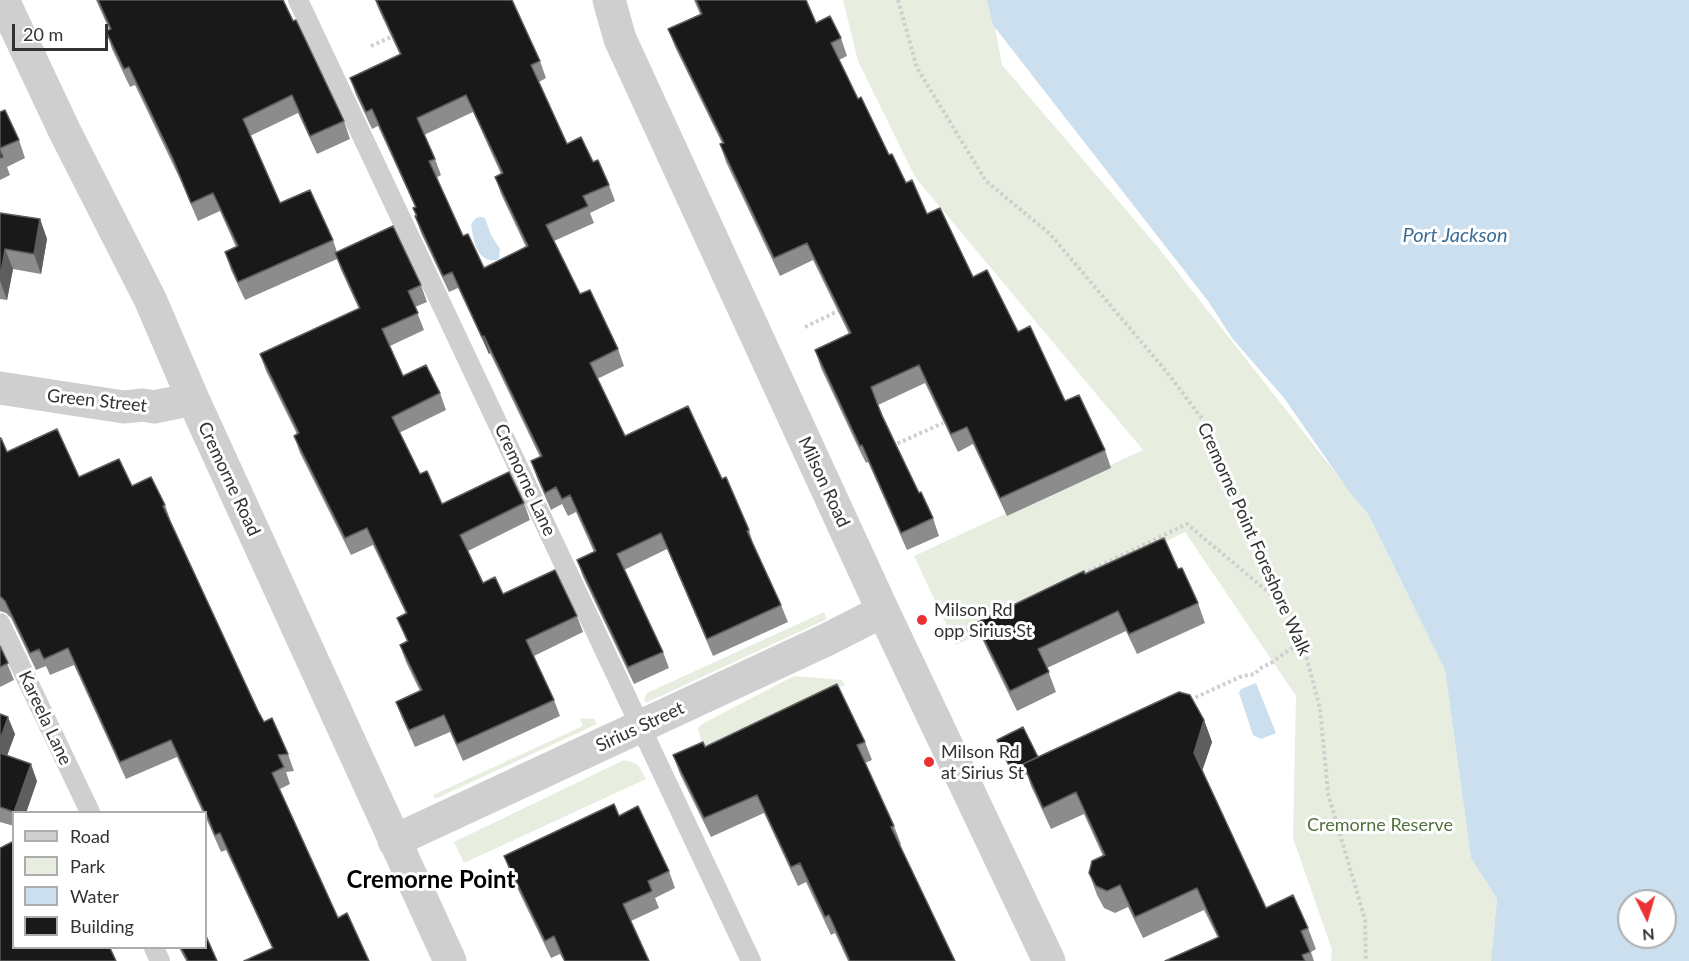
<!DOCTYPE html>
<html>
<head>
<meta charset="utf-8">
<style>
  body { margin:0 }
  #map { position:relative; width:1689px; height:961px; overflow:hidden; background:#fff; font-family:Lato,sans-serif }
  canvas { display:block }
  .legend { position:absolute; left:12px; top:811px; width:195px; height:138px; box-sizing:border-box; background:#fff; border:2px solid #adadad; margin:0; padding:8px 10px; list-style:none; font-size:18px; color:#323232 }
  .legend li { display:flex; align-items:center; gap:12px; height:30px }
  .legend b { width:30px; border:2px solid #adadad }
  .north { position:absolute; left:1617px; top:889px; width:60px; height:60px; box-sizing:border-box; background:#fff; border:2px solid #adadad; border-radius:50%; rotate:175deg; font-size:16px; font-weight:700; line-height:24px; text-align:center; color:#323232 }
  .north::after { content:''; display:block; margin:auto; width:21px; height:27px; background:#eb3133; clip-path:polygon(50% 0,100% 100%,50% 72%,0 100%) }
  .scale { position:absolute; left:12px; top:24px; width:96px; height:27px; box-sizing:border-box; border:3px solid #323232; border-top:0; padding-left:8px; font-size:18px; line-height:21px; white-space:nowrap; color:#323232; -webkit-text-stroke:4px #fff; paint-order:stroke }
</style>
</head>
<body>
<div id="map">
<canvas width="1689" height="961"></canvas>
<ul class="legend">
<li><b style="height:8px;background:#cfcfcf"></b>Road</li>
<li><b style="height:16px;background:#e7eee0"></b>Park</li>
<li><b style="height:16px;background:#ccdfee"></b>Water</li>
<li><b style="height:16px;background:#191919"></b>Building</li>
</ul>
<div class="north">N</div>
<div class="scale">20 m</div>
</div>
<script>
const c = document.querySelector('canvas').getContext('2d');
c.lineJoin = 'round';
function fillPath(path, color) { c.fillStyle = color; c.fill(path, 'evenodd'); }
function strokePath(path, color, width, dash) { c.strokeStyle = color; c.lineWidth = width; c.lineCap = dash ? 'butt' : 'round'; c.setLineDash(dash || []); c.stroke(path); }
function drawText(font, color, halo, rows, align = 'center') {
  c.font = font + ' Lato,sans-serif'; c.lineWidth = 6; c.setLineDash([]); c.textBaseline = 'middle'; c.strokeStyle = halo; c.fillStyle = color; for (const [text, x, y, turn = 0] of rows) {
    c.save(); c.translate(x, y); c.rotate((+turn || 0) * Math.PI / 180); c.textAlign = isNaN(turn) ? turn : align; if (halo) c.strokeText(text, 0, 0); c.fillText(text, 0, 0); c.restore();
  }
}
fillPath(new Path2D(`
  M843,0H990L1002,65L1157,246L1368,514L1445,670L1471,858L1497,899L1491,961H1331L1332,950L1293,838L1296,696L1185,532L956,645L914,556L1143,450L915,177L858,61Z
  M824,612L827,619L646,703L644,699L647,693Z
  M794,676L842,680L845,685L704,753L698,728L702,724Z
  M580,718L594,719L597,724L435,799L433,795L583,726Z
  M624,760C641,764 638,765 646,779L464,863L454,842Z`), '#e7eee0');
fillPath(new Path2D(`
  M987,0H1689V961H1491L1497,899L1471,858L1445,670L1368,514L1348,490L1284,398L1232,338L1208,301L993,25ZM1629,901H1665V937H1629Z
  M480,217L485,218L491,235L500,249L499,259C478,266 473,240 471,224L476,218Z
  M1256,683L1276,733L1261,739L1253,735L1239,693L1241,689Z`), '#ccdfee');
strokePath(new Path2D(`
  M898,0L917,68L986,181L1050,234L1166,371L1206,424L1302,641L1320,708L1328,793L1365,920L1366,961
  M371,46L391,37
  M805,327L838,311
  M892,446L943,423
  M1083,574L1187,524L1286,607
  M944,641L981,623
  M1190,700L1242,676L1255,674L1259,669L1271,663L1302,641`), '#cfcfcf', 4, [3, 3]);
strokePath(new Path2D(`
  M298,0L751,961
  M0,623L90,812
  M154,948L160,961`), '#cfcfcf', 20);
strokePath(new Path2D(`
  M3,0L65,132L150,299L193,399L450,961
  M609,0L620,39L883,611L1049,961
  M0,388L124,407L143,405L154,407L193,399
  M394,841L826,640L883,611`), '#cfcfcf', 33);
fillPath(new Path2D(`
  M96,0H283L344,121L350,139L317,154L298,113L250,136L280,203L333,240L337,252L421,285L427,302L415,307L424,330L390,346L403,376L440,393L446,410L399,433L420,474L442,504L524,503L530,520L468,551L483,583L503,594L577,616L583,632L534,656L554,700L560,716L463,761L450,732L415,747L402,718L396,702L420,691L406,662L400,645L407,642L397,618L406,614L373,545L351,555L300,453L294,436L297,434L266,371L260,354L359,309L341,270L337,259L245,300L231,270L225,252L236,247L220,211L198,221L179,177L135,85L130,87L112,49L106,31L109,29Z
  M375,0H512L540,61L546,78L539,82L567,144L593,162L609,185L615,201L590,213L594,223L554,241L580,294L618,349L624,366L597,379L625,436L722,479L749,530L754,547L781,605L788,622L713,656L667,549L624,570L663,652L669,668L634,684L583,577L577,560L594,552L576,512L568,516L562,504L551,510L537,478L531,461L540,457L490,353L489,354L458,288L449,292L421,233L415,216H416L413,208L415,207L378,126L372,129L356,95L350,78L400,55L379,10ZM473,112L501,174L495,177L501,194L526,247L484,268L463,236L436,178L441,175L435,159L424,135Z
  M694,0H806L816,23L841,38L847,56L839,60L858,99L889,155L906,183L927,214L973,277L1018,332L1065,401L1105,450L1111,468L1007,516L973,444L958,452L925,383L878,405L919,493L933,518L939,536L907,550L868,462L866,463L858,447L821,368L815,350L849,334L813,260L780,276L726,162L720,144L722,143L675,47L668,29L700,14Z
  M0,112L19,140L25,158L7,167L10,175L0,180Z
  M0,213L40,219L47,239L41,274L13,269L7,300L0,299Z
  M0,438L7,452L79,477L132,486L165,505L171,522L258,711L264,722L288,754L294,771L286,772L290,784L280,789L338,918L272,948L226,850L221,852L206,818V813H203L177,757L126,779L74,665L50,675L46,666L36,670L11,618L6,613L0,611Z
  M1178,569L1198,603L1205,623L1137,654L1126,631L1047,668L1056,692L1017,711L984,643L976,623L1085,574Z
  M0,646L14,680L0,687Z
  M0,714L15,734L7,756L37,781L26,813H14V826L0,822Z
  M1204,720L1212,742L1202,771L1266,908L1308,928L1316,949L1311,952L1314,961H1165L1218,938L1204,910L1143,938L1128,907L1115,913L1104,908L1097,895L1089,873L1103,856L1084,814L1051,829L1031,786L1027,774L1015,779L997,740L1038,757Z
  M865,742L872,760L865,763L894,826L901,844L900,845L955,961H848L835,933L831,935L806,882L798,886L764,813L711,837L680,774L673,755L705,747Z
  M619,816L669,871L675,888L655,898L659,908L631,921L649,961H564L560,954L551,958L510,873L504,856Z
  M179,948H206L217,961H186Z`), '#8c8c8c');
fillPath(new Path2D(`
  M40,219L47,239L41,274L34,254Z
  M5,249L13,269L7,300L0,281Z
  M484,336L490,353L489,354L482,337Z
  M8,717L15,734L2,769L0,763V740Z
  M1204,720L1212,742L1201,774L1194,753Z
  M31,764L37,781L26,813H14Z`), '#5e5e5e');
const building = new Path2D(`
  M98,0H283L293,21L296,20L344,121L310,136L292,95L243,119L280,203L310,190L333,240L238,282L225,252L238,246L213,193L191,203L173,159L129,67L124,69L106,31L111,29Z
  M376,0H512L540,61L531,65L567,144L581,137L593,162L598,160L609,185L583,196L588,206L546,225L580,294L590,290L618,349L590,363L625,436L688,406L722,479L726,477L749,530L747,531L781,605L707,639L661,533L617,554L663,652L628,667L577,560L596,551L570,495L562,499L556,487L545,493L531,461L542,456L484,336L482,337L452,272L443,276L415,216H417L413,208L416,207L372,109L366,112L350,78L401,54ZM466,95L503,173L495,177L528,246L484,268L468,234L463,236L429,161L435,159L417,118Z
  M696,0H806L816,23L830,16L841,38L831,43L858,99L861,97L889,155L892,154L906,183L912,180L927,214L940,208L973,277L987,270L1018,332L1030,326L1065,401L1079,395L1105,450L1000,498L967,427L951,434L919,365L871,387L882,416L919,493L921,492L933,518L901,533L862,445L860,446L852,429L815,350L851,333L807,243L774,258L720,144L724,143L668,29L702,14Z
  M5,110L19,140L0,148V112Z
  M0,150L3,157L0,158Z
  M0,213L40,219L34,254L5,249L0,279Z
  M393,226L421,285L408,291L418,313L382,329L403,376L426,365L440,393L392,417L420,474L427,471L442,504L509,472L524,503L460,535L483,583L495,577L503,594L555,570L577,616L526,640L554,700L457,744L444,715L409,730L396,702L422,690L400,645L408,641L397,618L407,613L367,528L345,538L294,436L299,433L260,354L360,308L335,253Z
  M57,429L79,477L119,459L132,486L151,477L165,505L163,506L258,711L264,722L272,718L288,754L278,755L284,767L272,773L338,918L347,913L369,961H244L273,948L220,833L215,835L206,813H205L171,740L120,762L68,648L44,659L39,649L30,653L5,601L0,596V438H1L7,452Z
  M1164,538L1178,569L1182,568L1198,603L1129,634L1118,611L1038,649L1049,672L1010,691L976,623L1084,571L1085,574Z
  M0,646L8,663L0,667Z
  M837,684L865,742L857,745L894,826L891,827L955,961H850L829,915L825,917L800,863L791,867L757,795L704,818L673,755L703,742L705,747Z
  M1179,692L1190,695L1204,720L1194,753L1266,908L1293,895L1308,928L1301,931L1310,952L1302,955L1305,961H1165L1219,937L1197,888L1135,917L1120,885L1107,891L1096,886L1089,873L1092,861L1105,855L1076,792L1043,808L1023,764Z
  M0,714L8,717L0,740Z
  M1023,727L1038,757L1023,764L1024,766L1012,772L997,740Z
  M0,753L31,764L14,812L0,807Z
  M614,804L619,816L638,806L669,871L648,881L652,891L623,904L649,961H565L554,936L545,941L504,856Z
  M14,841V948H110L116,961H0V848Z
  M206,936L217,961H188L181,948H206Z`);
fillPath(building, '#191919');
strokePath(building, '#5e5e5e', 1.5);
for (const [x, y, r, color] of [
  [922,620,6,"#eb3133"],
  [929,762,6,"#eb3133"]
]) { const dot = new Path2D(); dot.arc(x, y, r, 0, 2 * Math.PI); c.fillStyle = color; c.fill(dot); strokePath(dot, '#fff', 2); }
drawText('18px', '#323232', '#fff', [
  ["Green Street",97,401,6],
  ["Cremorne Road",229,479,65],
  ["Cremorne Lane",525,480,65],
  ["Milson Road",824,482,65],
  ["Cremorne Point Foreshore Walk",1254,539,66],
  ["Kareela Lane",45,718,65],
  ["Sirius Street",640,727,-25]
]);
drawText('18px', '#323232', '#fff', [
  ["Milson Rd",934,610],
  ["opp Sirius St",934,631],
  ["Milson Rd",941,752],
  ["at Sirius St",941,773]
], 'left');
drawText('18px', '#51703c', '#fff', [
  ["Cremorne Reserve",1380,825]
]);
drawText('italic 20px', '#3b6e98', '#fff', [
  ["Port Jackson",1455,236]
]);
drawText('bold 24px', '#000', '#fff', [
  ["Cremorne Point",431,880]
]);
</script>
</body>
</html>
